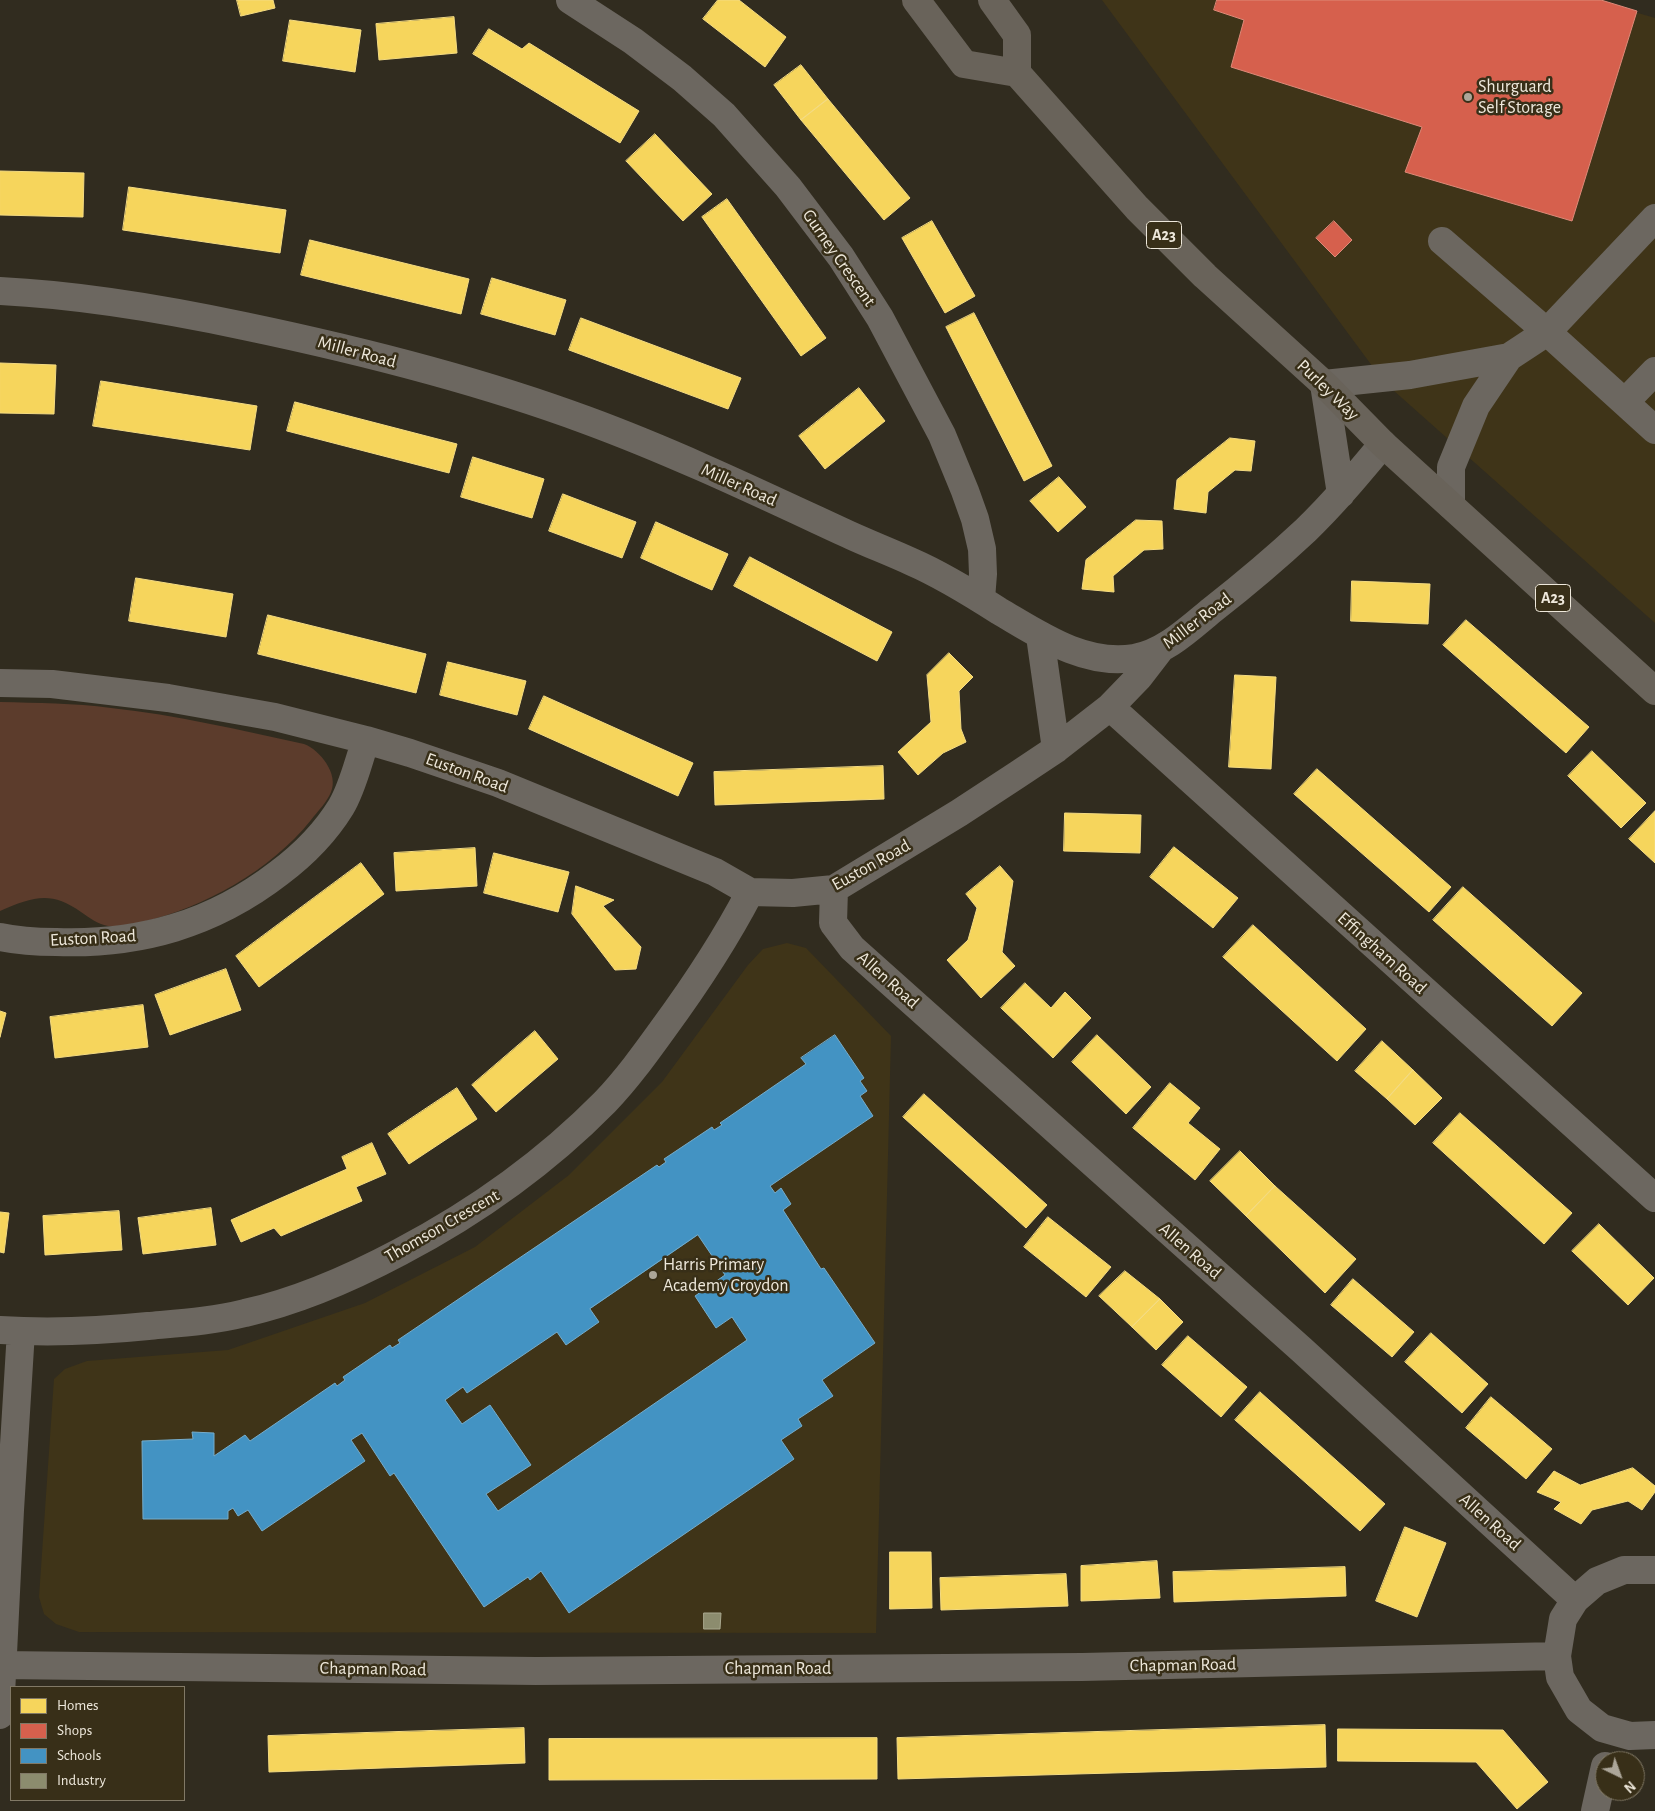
<!DOCTYPE html>
<html>
<head>
<meta charset="utf-8">
<style>
  body { margin:0 }
  #map { position:relative; width:1655px; height:1811px; overflow:hidden; background:#312c1f; font-family:"Alegreya Sans",sans-serif }
  canvas { display:block }
  .legend { position:absolute; left:10px; top:1686px; width:175px; height:115px; box-sizing:border-box; background:#382f18; border:1px solid #817966; margin:0; padding:6px 9px; list-style:none; font-size:15px; color:#eee8db }
  .legend li { display:flex; align-items:center; gap:10px; height:25px }
  .legend b { width:25px; border:1px solid #817966 }
  .north { position:absolute; left:1595px; top:1751px; width:50px; height:50px; box-sizing:border-box; background:#382f18; border:1px solid #817966; border-radius:50%; rotate:138deg; font-size:14px; font-weight:700; line-height:20px; text-align:center; color:#eee8db }
  .north::after { content:''; display:block; margin:auto; width:18px; height:22px; background:#aca699; clip-path:polygon(50% 0,100% 100%,50% 72%,0 100%) }
</style>
</head>
<body>
<div id="map">
<canvas width="1655" height="1811"></canvas>
<ul class="legend">
<li><b style="height:14px;background:#f6d55c"></b>Homes</li>
<li><b style="height:14px;background:#d6604d"></b>Shops</li>
<li><b style="height:14px;background:#4393c3"></b>Schools</li>
<li><b style="height:14px;background:#8c8c6e"></b>Industry</li>
</ul>
<div class="north">N</div>
</div>
<script>
const c = document.querySelector('canvas').getContext('2d');
c.lineJoin = 'round';
function fillPath(path, color) { c.fillStyle = color; c.fill(path, 'evenodd'); }
function strokePath(path, color, width, dash) { c.strokeStyle = color; c.lineWidth = width; c.lineCap = dash ? 'butt' : 'round'; c.setLineDash(dash || []); c.stroke(path); }
function drawText(font, color, halo, rows, align = 'center') {
  c.font = font + ' "Alegreya Sans",sans-serif'; c.lineWidth = 5; c.setLineDash([]); c.textBaseline = 'middle'; c.strokeStyle = halo; c.fillStyle = color; for (const [text, x, y, turn = 0] of rows) {
    c.save(); c.translate(x, y); c.rotate((+turn || 0) * Math.PI / 180); c.textAlign = isNaN(turn) ? turn : align; if (halo) c.strokeText(text, 0, 0); c.fillText(text, 0, 0); c.restore();
  }
}
fillPath(new Path2D(`
  M1102,0H1594L1655,18V623L1384,382Z
  M787,943L806,948L891,1036L876,1633L79,1632L56,1624L44,1614L39,1597L54,1379L65,1369L87,1361L228,1350L365,1303L475,1247L569,1175L662,1082L748,965L763,949Z`), '#3f3418');
fillPath(new Path2D(`
  M0,702C37,703 74,703 111,708C176,715 240,730 304,744C320,750 339,774 331,792C327,802 318,811 311,820C270,871 205,907 142,922C131,924 119,927 108,926C97,924 90,918 81,912C51,890 32,897 0,911Z`), '#5c3c2c');
const homes = new Path2D(`
  M237,0H273L275,8L241,16Z
  M718,0H739L786,37L765,67L703,19Z
  M454,17L457,53L379,60L376,24Z
  M290,20L361,30L355,72L283,61Z
  M489,29L522,49L529,43L639,111L620,143L473,54Z
  M801,65L828,99L801,120L774,85Z
  M828,99L910,198L884,220L801,120Z
  M655,134L712,194L683,221L626,161Z
  M0,171L84,173L83,217L0,215Z
  M129,187L286,210L280,253L123,230Z
  M727,199L826,338L801,356L702,217Z
  M932,221L975,296L945,313L902,238Z
  M310,240L469,279L461,314L301,275Z
  M492,278L566,300L555,335L481,314Z
  M974,313L1052,466L1024,481L946,327Z
  M581,318L741,378L728,409L569,350Z
  M0,363L56,365L54,414L0,413Z
  M101,381L257,406L250,450L93,426Z
  M859,388L885,421L825,469L799,436Z
  M295,402L457,444L449,473L287,431Z
  M1230,438L1255,441L1251,471L1235,470L1208,492L1206,513L1174,509L1177,480Z
  M473,457L544,479L532,518L461,497Z
  M1059,477L1086,507L1058,532L1030,501Z
  M563,494L636,522L622,558L549,531Z
  M1136,520L1162,521L1163,549L1144,550L1113,576L1114,592L1082,589L1086,560Z
  M656,522L728,554L712,590L641,558Z
  M750,557L892,632L877,661L734,586Z
  M136,578L233,594L226,637L129,621Z
  M1352,581L1430,584L1428,624L1351,621Z
  M268,615L426,654L416,693L258,654Z
  M1466,620L1589,727L1566,753L1443,645Z
  M949,653L973,677L959,691L961,729L966,742L943,753L918,775L898,752L931,722L927,675Z
  M448,662L526,681L517,715L440,695Z
  M1235,675L1276,677L1271,769L1229,767Z
  M544,696L693,763L678,796L529,729Z
  M1592,751L1646,803L1621,828L1568,776Z
  M883,766L884,799L715,805L714,772Z
  M1317,769L1451,887L1429,912L1294,794Z
  M1655,811V863L1629,839Z
  M1065,813L1141,815L1140,853L1064,851Z
  M1174,847L1238,898L1213,928L1150,877Z
  M475,848L477,886L396,891L394,853Z
  M494,853L569,872L558,912L484,893Z
  M361,863L384,894L259,987L236,956Z
  M1000,866L1013,881L1002,952L1015,966L981,998L947,960L968,940L977,908L966,894Z
  M576,886L614,900L603,906L641,947L636,969L615,970L572,914Z
  M1463,887L1582,993L1552,1026L1433,920Z
  M1253,925L1366,1029L1337,1061L1223,957Z
  M226,969L241,1010L170,1035L155,995Z
  M1025,983L1051,1008L1065,992L1091,1018L1053,1058L1001,1008Z
  M143,1005L148,1047L55,1058L50,1017Z
  M0,1011L6,1013L0,1037Z
  M535,1031L558,1059L496,1112L472,1085Z
  M1097,1035L1151,1087L1126,1114L1072,1062Z
  M1382,1041L1413,1070L1387,1099L1355,1071Z
  M1413,1070L1442,1098L1415,1125L1387,1099Z
  M1170,1083L1200,1108L1188,1123L1220,1149L1195,1180L1133,1128Z
  M457,1088L477,1119L409,1164L388,1134Z
  M924,1094L1047,1205L1026,1228L903,1117Z
  M1460,1113L1572,1213L1544,1244L1433,1143Z
  M372,1143L386,1174L356,1187L362,1201L281,1236L274,1228L241,1242L231,1220L347,1169L342,1157Z
  M1240,1151L1275,1186L1246,1216L1210,1181Z
  M1275,1186L1356,1259L1325,1293L1246,1216Z
  M211,1208L216,1245L143,1254L138,1218Z
  M119,1211L122,1250L45,1255L43,1216Z
  M0,1212L9,1213L4,1253L0,1252Z
  M1048,1217L1111,1267L1086,1297L1024,1247Z
  M1599,1224L1654,1278L1628,1305L1572,1251Z
  M1125,1271L1160,1299L1132,1327L1099,1296Z
  M1353,1279L1414,1332L1392,1357L1331,1305Z
  M1160,1299L1183,1322L1156,1350L1132,1327Z
  M1431,1333L1488,1384L1462,1413L1405,1362Z
  M1188,1336L1247,1387L1221,1417L1162,1365Z
  M1260,1392L1385,1504L1360,1531L1235,1420Z
  M1491,1397L1552,1449L1526,1479L1466,1428Z
  M1633,1468L1655,1486V1492L1642,1510L1628,1501L1592,1510L1581,1524L1554,1509L1561,1502L1537,1492L1554,1471L1580,1485Z
  M1405,1527L1446,1543L1417,1617L1376,1601Z
  M890,1552H931L932,1608L890,1609Z
  M1157,1561L1160,1598L1081,1601V1566Z
  M1345,1567L1346,1596L1174,1602L1173,1572Z
  M1066,1574L1068,1606L941,1610L940,1578Z
  M1325,1725L1326,1767L898,1779L897,1738Z
  M524,1728L525,1763L269,1772L268,1736Z
  M1338,1729L1503,1730L1548,1782L1517,1809L1476,1762L1338,1761Z
  M877,1738V1779L549,1780V1739Z`);
fillPath(homes, '#f6d55c');
strokePath(homes, '#f4db82', 1);
const shops = new Path2D(`
  M1217,0H1601L1637,11L1572,221L1405,172L1422,127L1231,67L1244,20L1214,10Z
  M1334,221L1352,240L1335,257L1316,238Z`);
fillPath(shops, '#d6604d');
strokePath(shops, '#dd8978', 1);
const schools = new Path2D(`
  M835,1035L864,1078L860,1081L867,1091L860,1096L873,1116L770,1186L775,1193L781,1188L791,1204L783,1210L821,1269L824,1268L875,1343L822,1380L833,1396L798,1419L802,1426L781,1440L794,1459L569,1613L541,1571L530,1580L528,1577L484,1607L394,1473L390,1476L362,1433L351,1440L365,1461L262,1531L248,1510L238,1516L233,1508L228,1511V1519H143L142,1441L193,1439L192,1432L214,1433V1456L245,1435L250,1441L335,1383L337,1386L345,1380L343,1377L390,1345L392,1348L400,1343L398,1340L657,1165L659,1167L666,1162L664,1159L712,1127L714,1130L722,1125L720,1123L806,1064L801,1058ZM698,1235L725,1275L695,1296L716,1328L732,1317L747,1340L498,1511L486,1494L531,1465L490,1405L462,1424L445,1400L463,1387L467,1393L557,1332L566,1345L599,1322L590,1309Z`);
fillPath(schools, '#4393c3');
strokePath(schools, '#76acca', 1);
const industry = new Path2D(`
  M704,1613H721L720,1629H704Z`);
fillPath(industry, '#8c8c6e');
strokePath(industry, '#a9a88f', 1);
strokePath(new Path2D(`
  M570,0L633,41L682,78L724,115L788,187L841,257L880,318L942,435L965,491L975,519L982,549L983,574L981,599
  M1442,241L1547,332L1655,430
  M0,291C82,295 164,309 244,326C359,350 475,379 586,420C673,452 757,492 841,531C864,542 888,551 912,562C942,575 971,593 999,611C1040,635 1084,666 1134,658C1164,653 1189,629 1212,610C1244,585 1276,558 1306,530C1334,503 1358,474 1383,444
  M1625,402L1655,371
  M1341,494L1324,384L1410,375L1509,357
  M1451,505V467L1476,406L1509,357L1547,332L1655,218
  M1040,636L1056,749
  M0,683L52,684L168,698L275,717L366,740L410,753L498,783L715,872L750,892L793,893L834,889L959,813L1017,775L1056,749L1110,707L1139,677L1159,651
  M1110,707L1655,1198
  M834,889L833,923L852,948L1302,1350L1575,1600
  M0,937C18,941 38,942 56,942C140,945 213,924 279,873C303,855 325,833 341,807C353,787 358,762 366,740
  M0,1330C50,1333 99,1331 148,1326C181,1323 213,1321 245,1313C299,1301 351,1278 400,1252C476,1212 545,1163 605,1102C627,1079 645,1054 663,1029C696,984 724,942 750,892
  M1655,1570H1624L1597,1581L1575,1600L1563,1619L1557,1656L1560,1677L1579,1710L1602,1728L1630,1736L1655,1735
  M0,1665L536,1671L1082,1667L1557,1656
  M0,1715L10,1510L21,1331
  M1595,1811L1605,1766`), '#6c6760', 28);
strokePath(new Path2D(`
  M916,0L964,64L1017,73L1137,208L1205,276L1324,384L1383,444L1655,691
  M992,0L1017,35V73`), '#69635a', 28);
for (const [x, y, r, color] of [
  [1468,97,5,"#aca699"],
  [653,1275,5,"#aca699"]
]) { const dot = new Path2D(); dot.arc(x, y, r, 0, 2 * Math.PI); c.fillStyle = color; c.fill(dot); strokePath(dot, '#382f18', 2); }
for (const [x, y, w] of [
  [1164,235,35],
  [1553,598,35]
]) { const box = new Path2D(); box.roundRect(x - w / 2, y - 13.5, w, 27, 4); c.fillStyle = '#382f18'; c.fill(box); strokePath(box, '#eee8db', 1); }
drawText('bold 16px', '#eee8db', null, [
  ["A23",1164,235],
  ["A23",1553,598]
]);
drawText('18px', '#eee8db', '#382f18', [
  ["Shurguard",1478,87],
  ["Self Storage",1478,108],
  ["Harris Primary",663,1265],
  ["Academy Croydon",663,1286]
], 'left');
drawText('18px', '#eee8db', '#382f18', [
  ["Gurney Crescent",839,258,55],
  ["Miller Road",357,352,15],
  ["Purley Way",1328,390,44],
  ["Miller Road",739,485,24],
  ["Miller Road",1197,621,-37],
  ["Euston Road",467,773,20],
  ["Euston Road",871,865,-29],
  ["Euston Road",93,938,-3],
  ["Effingham Road",1382,953,42],
  ["Allen Road",888,980,42],
  ["Thomson Crescent",442,1226,-30],
  ["Allen Road",1190,1251,41],
  ["Allen Road",1490,1522,42],
  ["Chapman Road",1183,1665,-1],
  ["Chapman Road",373,1669,1],
  ["Chapman Road",778,1669]
]);
</script>
</body>
</html>
